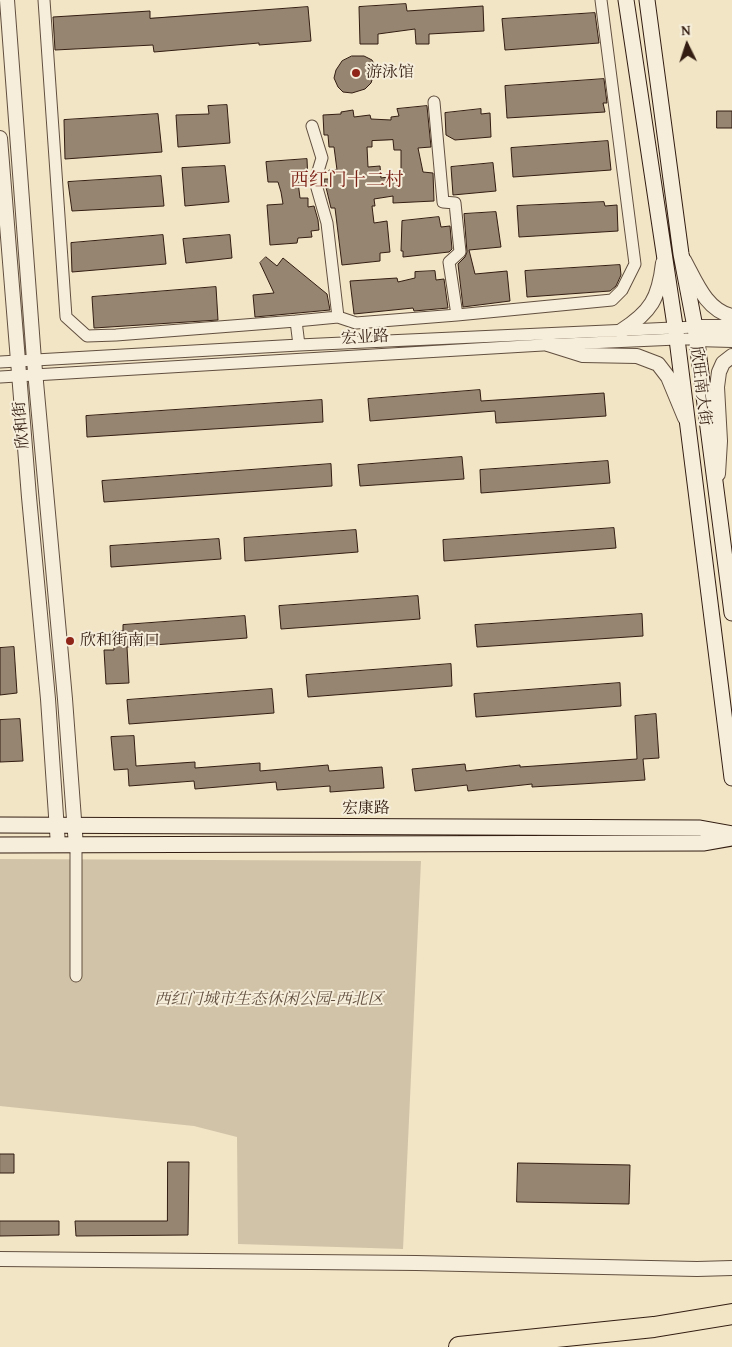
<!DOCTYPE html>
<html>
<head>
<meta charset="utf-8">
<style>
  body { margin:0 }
  #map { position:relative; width:732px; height:1347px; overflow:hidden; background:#f1e5c6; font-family:"Gentium Book Plus",serif }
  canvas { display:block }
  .north { position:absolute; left:662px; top:20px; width:50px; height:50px; -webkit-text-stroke:4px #f6eeda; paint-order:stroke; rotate:356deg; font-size:14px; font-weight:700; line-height:20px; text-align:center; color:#331d12 }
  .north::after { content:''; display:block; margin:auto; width:18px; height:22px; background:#331d12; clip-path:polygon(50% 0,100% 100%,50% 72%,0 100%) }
</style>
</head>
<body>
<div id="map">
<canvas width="732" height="1347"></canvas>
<div class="north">N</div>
</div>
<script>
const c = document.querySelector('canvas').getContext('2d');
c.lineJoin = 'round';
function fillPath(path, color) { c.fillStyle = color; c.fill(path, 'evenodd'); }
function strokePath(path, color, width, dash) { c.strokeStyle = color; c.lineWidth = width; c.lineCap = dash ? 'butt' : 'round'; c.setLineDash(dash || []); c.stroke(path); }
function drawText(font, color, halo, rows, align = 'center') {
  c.font = font + ' "Gentium Book Plus","Noto Serif SC",serif'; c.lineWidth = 4; c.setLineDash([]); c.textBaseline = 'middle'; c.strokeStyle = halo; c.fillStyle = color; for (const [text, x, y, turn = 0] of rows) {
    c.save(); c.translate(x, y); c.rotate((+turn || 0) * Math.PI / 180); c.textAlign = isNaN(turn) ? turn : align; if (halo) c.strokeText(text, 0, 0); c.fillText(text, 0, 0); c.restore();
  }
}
fillPath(new Path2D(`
  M0,859L421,861L403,1249L238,1244L237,1137L194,1126L0,1106Z`), '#d1c3a7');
const building = new Path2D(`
  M406,4L407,11L483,6L484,31L429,34V44H416L415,29L378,34V44H360L359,7Z
  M308,7L311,41L259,45V43L154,52L153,45L55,50L53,17L150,11V18Z
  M595,13L599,43L505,50L502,19Z
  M352,56H364L372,60L376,68L371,83L365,89L352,93L343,92L338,87L334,78L336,70L342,61Z
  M604,79L607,103H603L605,112L507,118L505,86Z
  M227,105L230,143L178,147L176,115L209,114L208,106Z
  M427,106L431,147L418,148L423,172L433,173L434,201L393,203V196L374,199L375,206H372L374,223L387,221L390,252L380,253V261L342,265L335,208H331L324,179H330L329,170H337L334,147H329L328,135H324L323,115L341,114V112L353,110L354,117L370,115L371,119L391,120V117L399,116L397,109ZM393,140L394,150H401V175L381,178L380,166L368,167L367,147H372V141Z
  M481,109V114L490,113L491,137L455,140L446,135L445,113Z
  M717,111H732V128H717Z
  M158,114L162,152L65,159L64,120Z
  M608,141L611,170L513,177L511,148Z
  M307,159L308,181L298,182L300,198H308V207L314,206L318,220L319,230L311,231L312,237L298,238L297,243L270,245L267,205L283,204L281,192L278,182H268L266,162Z
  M493,163L496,191L453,195L451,167Z
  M225,166L229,202L185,206L182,168Z
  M161,176L164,206L72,211L68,182Z
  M604,202L605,206L617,205L618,231L519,237L517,206Z
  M496,212L501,247L469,250L475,274L507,271L510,301L463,307L458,264L465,257L467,252L464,214Z
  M439,217L441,227L450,226L452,249L449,252L403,257V251H401L402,221Z
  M163,235L166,264L72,272L71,243Z
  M230,235L232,258L186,263L183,239Z
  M266,257L277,266L283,258L327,294L330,310L255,317L253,295L274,293L260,263Z
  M620,265L621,275L616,286L610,291L527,297L525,271Z
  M435,271L436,280L444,279L448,308L414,311L413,308L354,314L350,281L397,278L398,282L415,278V272Z
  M216,287L218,320L94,328L92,297Z
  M480,390L481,401L604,393L606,416L496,423L495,411L370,421L368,399Z
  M322,400L323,422L87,437L86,416Z
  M462,457L464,479L360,486L358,465Z
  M608,461L610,483L481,493L480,470Z
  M331,464L332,486L104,502L102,481Z
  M614,528L616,548L444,561L443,540Z
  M356,530L358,552L245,561L244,538Z
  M219,539L221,559L111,567L110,546Z
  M418,596L420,619L281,629L279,606Z
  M642,614L643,636L477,647L475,625Z
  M245,616L247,638L127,647L129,683L106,684L104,650H114L113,631H123V625Z
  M14,647L17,693L0,695V648Z
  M451,664L452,686L308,697L306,675Z
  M620,683L621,706L476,717L474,694Z
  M272,689L274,713L129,724L127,700Z
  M656,714L659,758L643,759L645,780L532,787V784L468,791L467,785L415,791L412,769L465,764L466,771L520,765V767L637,759L635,716Z
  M20,719L23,761L0,762V720Z
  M134,736L136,766L195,762V768L260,763V771L328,765L329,771L382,767L384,788L330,792V786L277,790L276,782L195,789L194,781L129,786L128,769L114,770L111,737Z
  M0,1154H14V1173H0Z
  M168,1162H189L188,1235L76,1236L75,1221H167Z
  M518,1163L630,1165L629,1204L517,1202Z
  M0,1221H59V1235L0,1236Z`);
fillPath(building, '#968570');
strokePath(building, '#331d12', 1);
const minor = new Path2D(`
  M44,0L66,317L87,336L116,335L296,321
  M457,315L612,300L622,290L635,264L601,0
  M338,317L356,323L457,315L449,262L460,252L455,203L443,202L434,102
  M299,345L296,321L338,317L327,223L315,181L322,158L312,126
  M0,362L299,345L695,327
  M0,377L543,345L677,339H696
  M76,846V976`);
const tertiary = new Path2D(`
  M7,0L34,360L65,699L76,846
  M0,138L29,497L48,699L58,845
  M684,260C696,282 706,310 732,316
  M695,327H732
  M621,331C651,312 659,298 663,263
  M696,339L732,340
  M548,344L583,355L637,356L658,364L668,377L685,418
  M718,474L720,441L717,387L719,372L723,363L732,356
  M0,1259L416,1263L697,1269L732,1268`);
const secondary = new Path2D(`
  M626,0L677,339L732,778
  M647,0L681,254L695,327L732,613
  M0,825L700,828L732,834
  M0,845L703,843L732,838`);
const motorway = new Path2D(`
  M459,1347L654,1327L732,1314`);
strokePath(minor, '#624f3f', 13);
strokePath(tertiary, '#624f3f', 16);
strokePath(secondary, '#331d12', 17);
strokePath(motorway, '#331d12', 22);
strokePath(minor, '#f6eeda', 11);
strokePath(tertiary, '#f6eeda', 14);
strokePath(secondary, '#f6eeda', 15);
strokePath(motorway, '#f1e5c6', 20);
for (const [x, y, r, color] of [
  [356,73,5,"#8f2418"],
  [70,641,5,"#8f2418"]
]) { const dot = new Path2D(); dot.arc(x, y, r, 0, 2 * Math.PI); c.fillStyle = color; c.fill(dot); strokePath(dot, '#f6eeda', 2); }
drawText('16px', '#331d12', '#f6eeda', [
  ["游泳馆",366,73],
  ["欣和街南口",80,641]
], 'left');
drawText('16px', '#331d12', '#f6eeda', [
  ["宏业路",365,338,-3],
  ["欣旺南大街",700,386,83],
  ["欣和街",22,425,-95],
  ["宏康路",366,809]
]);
drawText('italic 16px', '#624f3f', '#f6eeda', [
  ["西红门城市生态休闲公园-西北区",269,1000]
]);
drawText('19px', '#7a1f14', '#f6eeda', [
  ["西红门十二村",347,181]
]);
</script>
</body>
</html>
